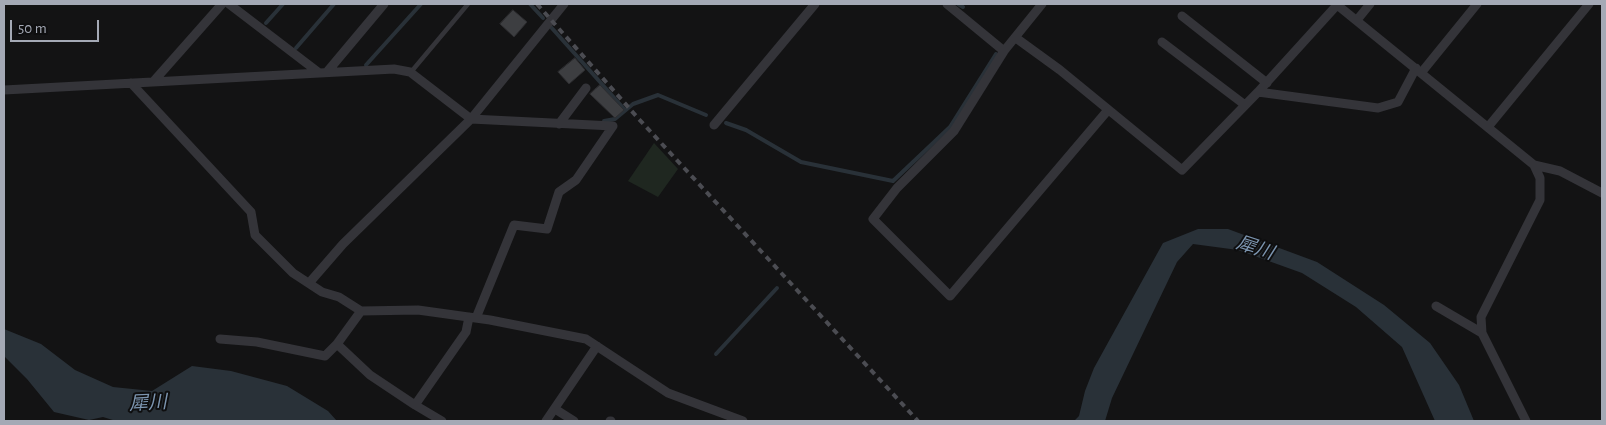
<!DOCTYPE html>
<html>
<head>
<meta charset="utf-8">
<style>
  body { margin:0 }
  #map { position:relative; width:1606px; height:425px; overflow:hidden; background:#131314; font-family:"Alegreya Sans",sans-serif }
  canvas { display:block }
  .frame { position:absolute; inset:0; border:5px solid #a4a9b5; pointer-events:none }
  .scale { position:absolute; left:10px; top:20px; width:89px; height:22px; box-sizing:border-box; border:2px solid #a4a9b5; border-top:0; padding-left:6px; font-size:15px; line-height:18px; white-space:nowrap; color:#a4a9b5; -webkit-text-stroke:4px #0e0e0f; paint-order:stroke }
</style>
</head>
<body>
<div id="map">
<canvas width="1606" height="425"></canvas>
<div class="frame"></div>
<div class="scale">50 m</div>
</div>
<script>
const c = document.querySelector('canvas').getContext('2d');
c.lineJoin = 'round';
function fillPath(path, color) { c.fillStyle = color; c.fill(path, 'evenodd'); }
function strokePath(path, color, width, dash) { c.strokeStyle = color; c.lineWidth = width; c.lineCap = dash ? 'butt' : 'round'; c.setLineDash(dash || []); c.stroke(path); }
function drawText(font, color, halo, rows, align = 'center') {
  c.font = font + ' "Alegreya Sans","Noto Sans JP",sans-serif'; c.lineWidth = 4; c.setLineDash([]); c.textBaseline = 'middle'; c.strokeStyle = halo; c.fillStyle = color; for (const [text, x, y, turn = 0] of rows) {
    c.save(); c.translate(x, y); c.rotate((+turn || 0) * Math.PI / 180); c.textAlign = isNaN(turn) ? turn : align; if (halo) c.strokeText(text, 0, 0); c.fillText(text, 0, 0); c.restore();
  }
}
fillPath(new Path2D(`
  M654,143L678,169L658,197L628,181Z`), '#1f2720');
fillPath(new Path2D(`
  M1198,229H1228L1317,262L1384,305L1430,343L1459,385L1474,421H1435L1402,347L1356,307L1302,273L1238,250L1193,244L1177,262L1112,398L1105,421H1074L1079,416L1085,391L1094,368L1163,243Z
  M4,329L41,344L75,370L113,387L152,391L192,366L231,371L287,386L328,411L337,421H116L103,417L89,420L54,412L27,379L4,356Z`), '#293138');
strokePath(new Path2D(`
  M530,4L543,18
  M958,4L963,7
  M266,23L283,4
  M550,26L625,110
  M296,48L334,4
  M366,65L421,4
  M604,121L615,119L633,104L658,95L706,115
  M726,123L746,130L801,162L893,181L950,127L996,54
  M716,354L777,288`), '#293138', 4);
const building = new Path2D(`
  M513,10L527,22L514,37L500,24Z
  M575,58L585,70L569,84L558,72Z
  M600,85L624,110L615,118L590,94Z`);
fillPath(building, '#3d3e41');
strokePath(building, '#2d2d30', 1);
strokePath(new Path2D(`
  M411,72L468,4`), '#343439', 4.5);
strokePath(new Path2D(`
  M229,4L318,72
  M947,4L1004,51
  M1042,4L1004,51L954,131L897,188L873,219L950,296L1108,110
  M1336,4L1534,165L1540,178V200L1481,317L1482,333
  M1182,16L1267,83
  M1357,20L1370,4
  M1016,38L1060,70L1182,170L1258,92L1337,5
  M1162,42L1245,105
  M327,72L384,4
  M1421,73L1477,4
  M153,82L222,4
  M131,83L251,212L255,235L293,273L322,292L339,297L361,311L418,310L490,320L586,339L668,393L743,421
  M4,90L394,69L410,72L471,119L613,126
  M1258,92L1378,108L1398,102L1416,68
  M559,124L586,88
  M714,125L815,4
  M1488,127L1589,4
  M1534,165L1560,171L1602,193
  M310,282L343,244L471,119L564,4
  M1436,306L1482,333L1526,421
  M476,318L514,225L547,229L559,192L576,180L613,126
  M220,339L257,342L325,356L337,344L361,311
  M337,344L370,375L415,405
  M555,409L574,421
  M442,421L415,405L466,332L469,317
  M546,421L597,346
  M610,421H611`), '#343439', 9);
strokePath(new Path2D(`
  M537,4L637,117L918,421`), '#4b4c52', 4, [6, 5]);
drawText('italic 19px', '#7c95b0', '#0e0e0f', [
  ["犀川",1255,248,18],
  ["犀川",148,403,-3]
]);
</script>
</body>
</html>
